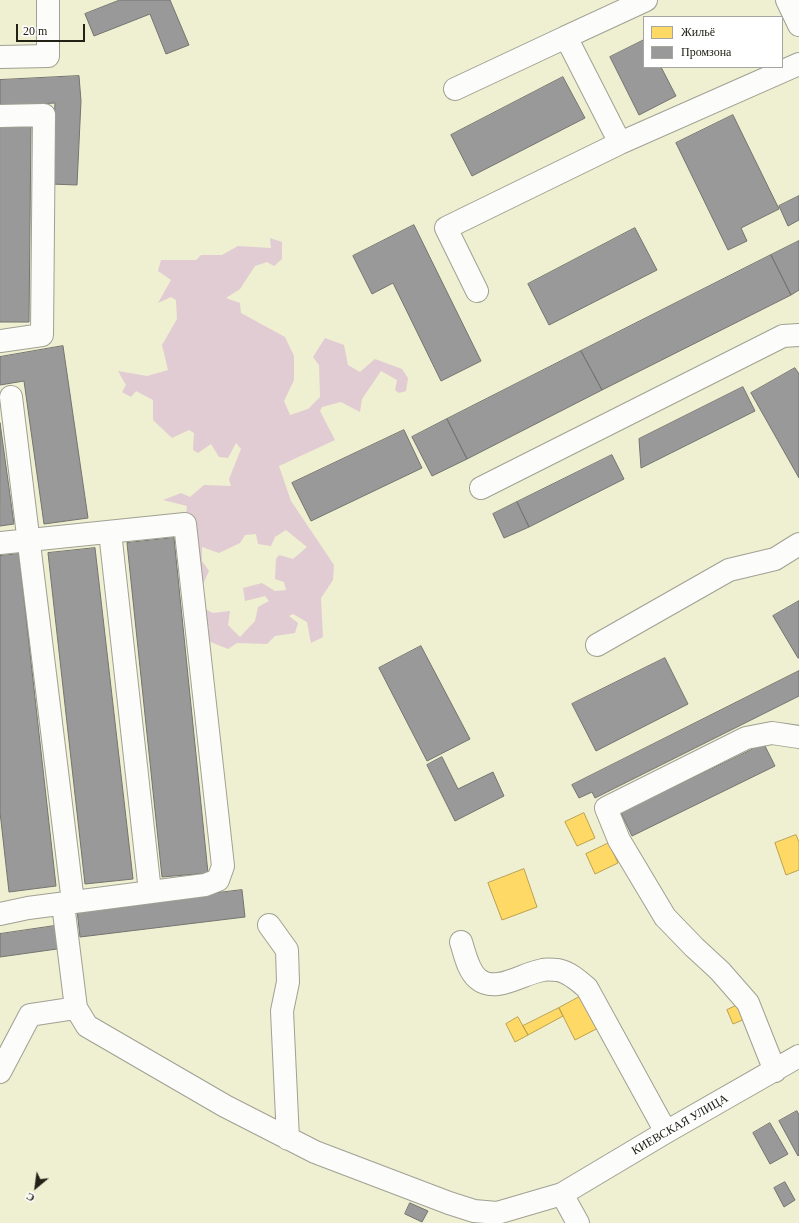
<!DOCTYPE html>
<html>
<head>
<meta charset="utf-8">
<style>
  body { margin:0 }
  #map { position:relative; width:799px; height:1223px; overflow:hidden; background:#eed; font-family:"Times New Roman",serif }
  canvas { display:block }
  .legend { position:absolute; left:643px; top:16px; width:140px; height:52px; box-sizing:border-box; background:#fff; border:1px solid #a6a6a1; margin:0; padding:5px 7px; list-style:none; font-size:12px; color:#212115 }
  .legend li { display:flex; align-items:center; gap:8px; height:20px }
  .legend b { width:20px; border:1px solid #a6a6a1 }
  .north { position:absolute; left:16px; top:1167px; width:40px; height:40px; -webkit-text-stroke:3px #fff; paint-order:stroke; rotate:209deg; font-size:11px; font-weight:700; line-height:16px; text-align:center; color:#212115 }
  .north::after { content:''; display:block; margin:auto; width:14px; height:18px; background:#212115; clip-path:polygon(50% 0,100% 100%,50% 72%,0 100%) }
  .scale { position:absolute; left:16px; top:24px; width:69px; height:18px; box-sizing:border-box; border:2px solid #212115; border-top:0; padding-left:5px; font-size:12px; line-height:14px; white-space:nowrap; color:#212115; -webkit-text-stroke:3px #fff; paint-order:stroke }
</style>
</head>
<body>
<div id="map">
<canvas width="799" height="1223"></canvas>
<ul class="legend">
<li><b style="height:11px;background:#ffd966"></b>Жильё</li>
<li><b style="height:11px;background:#999"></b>Промзона</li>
</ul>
<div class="north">С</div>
<div class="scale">20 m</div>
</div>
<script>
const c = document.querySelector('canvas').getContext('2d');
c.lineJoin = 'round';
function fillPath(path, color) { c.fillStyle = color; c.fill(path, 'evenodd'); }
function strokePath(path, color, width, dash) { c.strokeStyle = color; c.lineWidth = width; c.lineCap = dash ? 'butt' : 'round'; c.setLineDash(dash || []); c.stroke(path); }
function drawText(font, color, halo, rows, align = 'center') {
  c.font = font + ' "Times New Roman",serif'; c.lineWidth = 4; c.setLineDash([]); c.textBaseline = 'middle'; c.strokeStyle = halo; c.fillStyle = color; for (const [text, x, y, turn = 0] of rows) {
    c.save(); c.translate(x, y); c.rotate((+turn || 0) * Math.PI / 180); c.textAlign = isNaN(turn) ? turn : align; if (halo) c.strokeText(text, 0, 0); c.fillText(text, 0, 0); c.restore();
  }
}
fillPath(new Path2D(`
  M0,0H799V1223H0ZM644,17H782V67H644Z`), '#efefd1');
fillPath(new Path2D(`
  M270,238L282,242V259L274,266L267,262L255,266L240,289L226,298L240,303L241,313L285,337L294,356V380L284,401L290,415L308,409L320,397L319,365L313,357L325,338L344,345L348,365L360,372L375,359L402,369L408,378L406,391L399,393L395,390L397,380L381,371L362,399L360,412L341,402L322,407L320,411L335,440L279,466L291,501L334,565L333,580L321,598L323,637L311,643L307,622L293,614L289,616L298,623L295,633L275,636L267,644L237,643L228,649L208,641L209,628L200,613L203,608L213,613L230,611L228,625L240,637L255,621L258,607L269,601L265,596L245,601L243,588L262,583L275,591L286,590L284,582L275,579L276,559L279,555L293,559L307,547L286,530L275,537L271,546L258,544L256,534L245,535L240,543L219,553L202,547V561L209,571L203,584L194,571L185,522L187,506L163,500L181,493L190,497L204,485L231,486L229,479L241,449L236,443L228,458L219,457L211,444L198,453L193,450L194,433L189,430L172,438L153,420V400L136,391L131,397L122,392L126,385L118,371L147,376L168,370L162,345L177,319L176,300L171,297L158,303L171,280L158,271L161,260H196L201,255H222L238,246L271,248Z`), '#e1ccd3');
const homes = new Path2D(`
  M584,813L595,838L577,846L565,822Z
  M796,835L799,842V870L786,875L775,843Z
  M609,843L618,863L595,874L586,854Z
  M524,869L537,907L502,920L488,883Z
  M583,995L600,1027L575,1040L559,1008Z
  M738,1005L745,1019L733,1024L727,1010Z
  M559,1008L563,1016L528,1035L523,1026Z
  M518,1017L528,1035L515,1042L506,1024Z`);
fillPath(homes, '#ffd966');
strokePath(homes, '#bca24e', 1);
const industry = new Path2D(`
  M120,0H170L189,45L166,54L150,14L94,36L85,14Z
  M644,40V67H661L676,96L639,115L610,57Z
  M79,76L81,101L77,185L51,184L55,103L0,106V80Z
  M563,77L585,118L472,176L451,135Z
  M733,115L779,209L741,228L747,241L728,250L676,143Z
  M0,126H31L29,322H0Z
  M799,196V220L788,226L779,206Z
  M414,225L481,361L441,381L393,283L372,294L353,256Z
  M635,228L657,270L549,325L528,284Z
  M799,241V290L791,295L771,255Z
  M771,255L791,295L602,390L581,351Z
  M63,346L88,518L44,524L24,381L0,385V357Z
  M581,351L602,390L467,459L447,419Z
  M795,368L799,374V478L751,393Z
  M743,387L755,411L641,468L639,439Z
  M447,419L467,459L432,476L412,437Z
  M0,423L14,524L0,526Z
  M404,430L422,468L311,521L292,483Z
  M612,455L624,479L529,527L517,502Z
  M517,502L529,527L504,538L493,514Z
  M174,538L208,873L162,877L127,543Z
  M95,548L133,879L85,884L48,553Z
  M19,554L56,886L9,892L0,812V556Z
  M799,601V658H798L773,616Z
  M421,646L470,739L427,761L379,668Z
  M665,658L688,704L596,751L572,704Z
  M799,671V696L595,798L592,792L579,798L572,785Z
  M764,744L775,766L632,836L621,813Z
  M442,757L458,789L493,772L504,796L455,821L427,765Z
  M242,890L245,917L80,937L77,910Z
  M61,925L64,948L0,957V934Z
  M797,1111L799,1115V1155L798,1156L779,1121Z
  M770,1123L788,1154L770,1164L753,1133Z
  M785,1182L795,1200L784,1207L774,1188Z
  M410,1203L428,1211L422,1222L405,1214Z`);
fillPath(industry, '#999');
strokePath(industry, '#757571', 1);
const minor = new Path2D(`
  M787,0L799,25
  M566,37L646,0
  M0,57L48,56V0
  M455,89L566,37L620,143
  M0,116L44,115L42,335L0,341
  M477,291L446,228L620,143L799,64
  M11,397L73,902
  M481,488L783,336L799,335
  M110,532L150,892
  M0,543L185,524L223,866L218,880L205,885L28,908L0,914
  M597,645L729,570L775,559L799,544
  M63,904L76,1008L87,1026L225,1106L315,1152L449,1203L474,1211L497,1213L562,1194L666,1132L799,1056
  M269,925L287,950L288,982L282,1011L288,1139
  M461,942C465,954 468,971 478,979C496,994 523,973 543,970C547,969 554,970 558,970C569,972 579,981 587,988L666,1132
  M775,1071L748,1003L720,971L694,947L665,917L619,840L606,808L746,738L772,733L799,737
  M0,1072L30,1015L76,1008
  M562,1194L578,1223`);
strokePath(minor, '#a0a093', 24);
strokePath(minor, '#fcfcfa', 22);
drawText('12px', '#212115', '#fff', [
  ["КИЕВСКАЯ УЛИЦА",680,1125,-30]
]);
</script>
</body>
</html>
